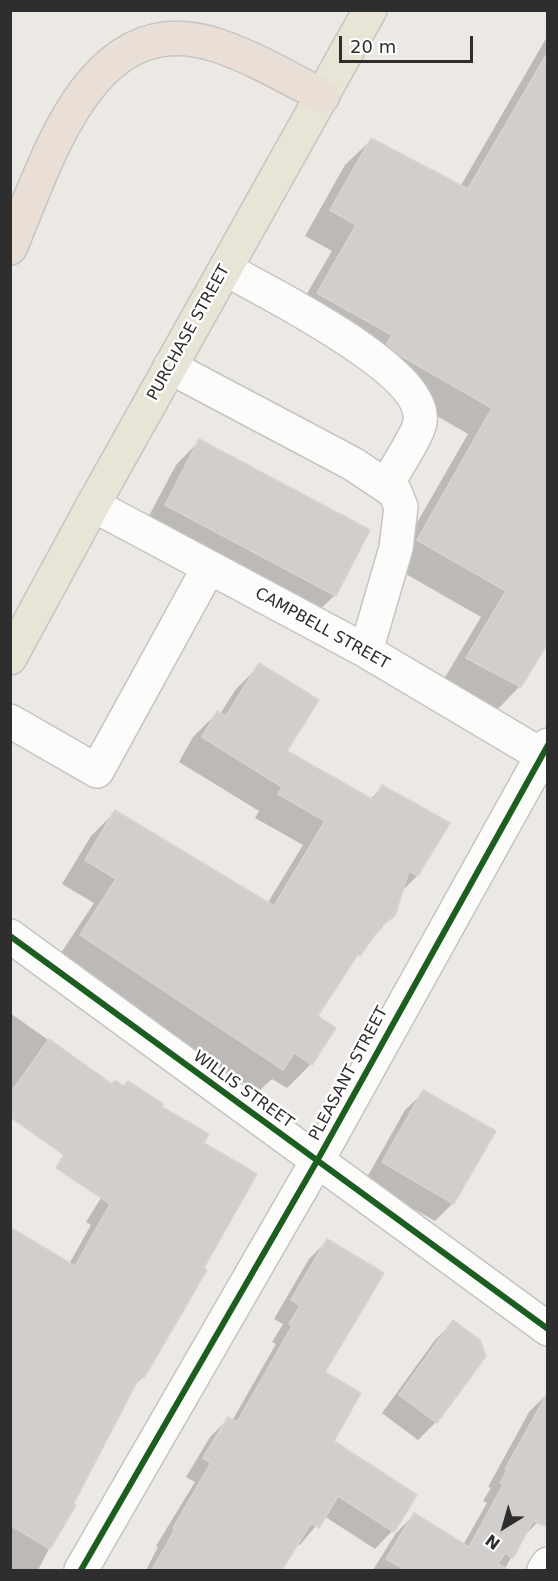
<!DOCTYPE html>
<html>
<head>
<meta charset="utf-8">
<style>
  body { margin:0 }
  #map { position:relative; width:558px; height:1581px; overflow:hidden; background:#ece8e4; font-family:"DejaVu Sans",sans-serif }
  canvas { display:block }
  .frame { position:absolute; inset:0; border:12px solid #2e2e2e; pointer-events:none }
  .north { position:absolute; left:474px; top:1497px; width:60px; height:60px; -webkit-text-stroke:4px #fff; paint-order:stroke; rotate:217deg; font-size:16px; font-weight:700; line-height:24px; text-align:center; color:#2e2e2e }
  .north::after { content:''; display:block; margin:auto; width:21px; height:27px; background:#2e2e2e; clip-path:polygon(50% 0,100% 100%,50% 72%,0 100%) }
  .scale { position:absolute; left:339px; top:36px; width:134px; height:27px; box-sizing:border-box; border:3px solid #2e2e2e; border-top:0; padding-left:8px; font-size:18px; line-height:21px; white-space:nowrap; color:#2e2e2e; -webkit-text-stroke:4px #fff; paint-order:stroke }
</style>
</head>
<body>
<div id="map">
<canvas width="558" height="1581"></canvas>
<div class="frame"></div>
<div class="north">N</div>
<div class="scale">20 m</div>
</div>
<script>
const c = document.querySelector('canvas').getContext('2d');
c.lineJoin = 'round';
function fillPath(path, color) { c.fillStyle = color; c.fill(path, 'evenodd'); }
function strokePath(path, color, width, dash) { c.strokeStyle = color; c.lineWidth = width; c.lineCap = dash ? 'butt' : 'round'; c.setLineDash(dash || []); c.stroke(path); }
function drawText(font, color, halo, rows, align = 'center') {
  c.font = font + ' "DejaVu Sans",sans-serif'; c.lineWidth = 5; c.setLineDash([]); c.textBaseline = 'middle'; c.strokeStyle = halo; c.fillStyle = color; for (const [text, x, y, turn = 0] of rows) {
    c.save(); c.translate(x, y); c.rotate((+turn || 0) * Math.PI / 180); c.textAlign = isNaN(turn) ? turn : align; if (halo) c.strokeText(text, 0, 0); c.fillText(text, 0, 0); c.restore();
  }
}
fillPath(new Path2D(`
  M548,35V213L520,686L495,712L441,684L481,617L392,566L468,434L371,378L362,370L367,361L292,319L332,251L305,236L345,165L371,140L460,187Z
  M199,441L335,595L311,618L142,529L176,465Z
  M260,665L285,752L370,800L382,787L417,876L401,892L393,915L348,966L316,1016L311,1064L287,1088L272,1079L258,1092L57,959L94,903L62,884L91,836L115,812L267,904L303,845L255,818L259,811L179,762L193,737L217,713L220,714L236,689Z
  M10,1013L112,1085L159,1107L202,1144L143,1377L133,1387L38,1570H10V1238L69,1264L91,1225L86,1222L119,1169L10,1094Z
  M424,1092L453,1203L435,1221L365,1181L405,1110Z
  M327,1241L323,1373L332,1441L392,1531L375,1549L324,1516L300,1545L297,1543L280,1570H146L158,1547L156,1546L195,1482L186,1477L210,1437L228,1419L232,1421L276,1344L272,1342L283,1324L274,1319L309,1259Z
  M453,1322L436,1422L418,1440L382,1413L435,1340Z
  M547,1394L538,1522L522,1538L504,1570H373L396,1533L414,1515L463,1545L487,1503L483,1501L491,1488L488,1487L529,1412Z`), '#0003');
const building = new Path2D(`
  M548,52V643L521,687L466,658L506,591L417,540L492,408L396,353L387,344L392,335L317,293L356,225L330,210L371,138L468,189Z
  M199,439L370,530L336,596L165,505Z
  M259,663L319,700L287,751L374,800L382,785L450,823L418,876L409,871L395,916L381,926L360,956L358,954L318,1016L336,1028L312,1065L294,1053L283,1070L80,935L116,879L85,860L115,810L274,906L325,821L278,794L282,787L202,737L217,711L226,716Z
  M49,1039L112,1084L115,1080L124,1086L128,1081L163,1104L162,1107L209,1134L204,1143L257,1174L204,1268L207,1270L144,1378L140,1376L74,1503L76,1505L50,1549L10,1525V1227L75,1266L110,1204L56,1168L64,1155L10,1117V1094Z
  M423,1090L496,1131L454,1204L382,1162Z
  M327,1239L384,1273L325,1372L361,1393L334,1441L417,1495L394,1532L338,1496L319,1528L311,1523L282,1570H152L175,1529L173,1528L211,1463L203,1458L228,1417L237,1422L292,1326L289,1324L300,1306L291,1300Z
  M453,1320L480,1340L486,1356L437,1423L399,1395Z
  M548,1392V1527L533,1521L513,1558L505,1553L498,1564L509,1570H406L386,1559L414,1513L469,1547L503,1485L500,1483L507,1470L505,1469Z`);
fillPath(building, '#d1cecb');
strokePath(building, '#d7d4d0', 1.5);
const minor = new Path2D(`
  M226,269C267,293 428,370 420,422C418,436 393,472 386,486
  M170,367L353,464L395,492L401,507L396,548L366,651
  M93,505L366,651L548,759
  M10,721L97,771L209,567
  M10,936L548,1329
  M81,1570L317,1161L548,745
  M544,1570L548,1564`);
const major = new Path2D(`
  M10,658L93,505L370,10`);
const highway = new Path2D(`
  M10,248C47,163 90,4 216,45C253,57 288,78 323,96`);
strokePath(minor, '#c5c4c5', 36);
strokePath(major, '#c6c5c4', 36);
strokePath(highway, '#c6c5c4', 36);
strokePath(minor, '#fcfcfb', 33);
strokePath(major, '#e8e4d6', 33);
strokePath(highway, '#eadfd6', 33);
strokePath(new Path2D(`
  M10,936L548,1329
  M81,1570L317,1161L548,745`), '#1b5e20', 6);
drawText('16px', '#2e2e2e', '#fff', [
  ["PURCHASE STREET",189,333,-61],
  ["CAMPBELL STREET",322,629,29],
  ["PLEASANT STREET",349,1074,-62],
  ["WILLIS STREET",243,1090,36]
]);
</script>
</body>
</html>
